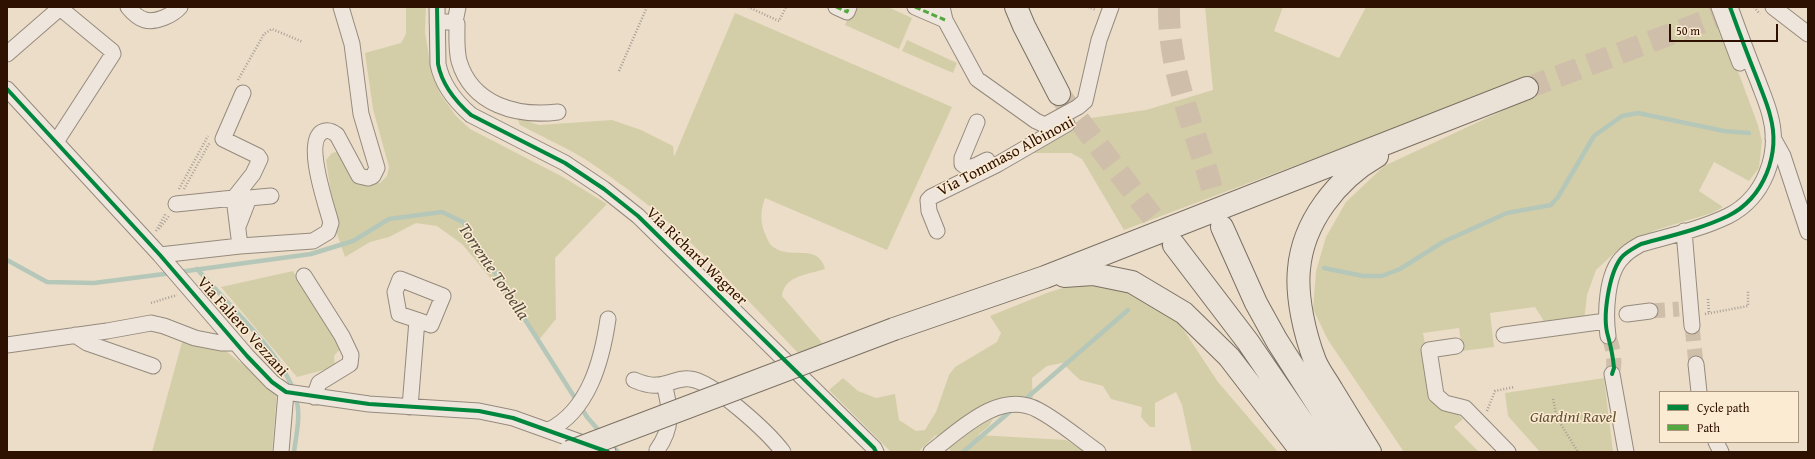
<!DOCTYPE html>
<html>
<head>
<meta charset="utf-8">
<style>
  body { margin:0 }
  #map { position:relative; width:1815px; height:459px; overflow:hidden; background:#ebddc8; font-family:"Gentium Book Plus",serif }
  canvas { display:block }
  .frame { position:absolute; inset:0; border:8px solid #2f1101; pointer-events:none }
  .legend { position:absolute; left:1659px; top:391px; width:140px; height:52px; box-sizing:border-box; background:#fbebd2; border:1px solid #a9947e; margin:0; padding:5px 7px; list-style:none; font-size:12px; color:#2f1101 }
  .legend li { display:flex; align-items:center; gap:8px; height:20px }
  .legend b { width:20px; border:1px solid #a9947e }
  .scale { position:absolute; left:1669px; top:24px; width:109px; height:18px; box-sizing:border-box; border:2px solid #2f1101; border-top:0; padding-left:5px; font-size:12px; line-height:14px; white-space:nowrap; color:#2f1101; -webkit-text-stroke:3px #fbebd2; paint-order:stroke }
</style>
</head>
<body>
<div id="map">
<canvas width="1815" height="459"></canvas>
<div class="frame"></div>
<ul class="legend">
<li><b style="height:5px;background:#00873e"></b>Cycle path</li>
<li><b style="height:5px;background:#54a840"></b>Path</li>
</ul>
<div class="scale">50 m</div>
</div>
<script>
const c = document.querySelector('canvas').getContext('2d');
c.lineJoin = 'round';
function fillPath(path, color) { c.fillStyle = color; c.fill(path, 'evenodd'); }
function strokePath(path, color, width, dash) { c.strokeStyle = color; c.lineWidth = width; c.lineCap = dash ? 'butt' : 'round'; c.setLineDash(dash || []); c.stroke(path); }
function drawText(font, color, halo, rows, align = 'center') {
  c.font = font + ' "Gentium Book Plus",serif'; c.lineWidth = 3; c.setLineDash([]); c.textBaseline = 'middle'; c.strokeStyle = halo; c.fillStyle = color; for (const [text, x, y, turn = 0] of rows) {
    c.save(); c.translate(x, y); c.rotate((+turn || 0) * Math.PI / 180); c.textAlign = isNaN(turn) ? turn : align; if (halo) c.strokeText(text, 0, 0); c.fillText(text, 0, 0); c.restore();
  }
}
fillPath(new Path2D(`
  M406,7H426L425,32L432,75L441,95L456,116L470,129L563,177L607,204L555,258L556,319L538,341L497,286L462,244L437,226L416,223L389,237L370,242L345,257L337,234L326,160L332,153L341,151L353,177L360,184L380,183L387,176L389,167L373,109L365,53L401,43L406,34Z
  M853,7H888L912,18L899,49L845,25Z
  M1205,7H1283L1274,31L1339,58L1366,7H1714L1758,125L1762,141L1759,168L1749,181L1714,162L1699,191L1723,207L1712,213L1656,230L1623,245L1596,270L1587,295L1584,321L1547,326L1535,307L1490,313L1494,347L1462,351L1459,328L1423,333L1435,401L1458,414L1463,419L1454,427L1479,452H1404L1328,340L1313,309L1316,271L1326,237L1346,202L1384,166L1538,94L1533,76L1124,230L1082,159L1071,153H1026L1091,118L1146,110L1213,90Z
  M735,13L952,107L887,250L765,198C761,209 760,220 764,231C766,235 768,242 771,245C788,262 818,241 825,269C807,275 785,275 782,296L830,352L801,356C745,298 691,236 626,188C609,176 590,161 571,151C554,142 537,134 520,125L517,118L539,125L612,120L641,130L673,146L674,157Z
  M907,40L957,63L953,73L902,51Z
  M293,271L342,347L334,356L335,367L297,377L221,287Z
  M1081,282L1110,285L1137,295L1177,320L1218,382L1278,452H1192L1182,405L1176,392L1155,403V427H1150L1141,417L1142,407L1111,399L1103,386L1080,380L1062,363L1047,366L1032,378L1033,408L1030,412L1006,413L993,419L989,426L978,435L1066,440L1086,452H952L936,435L918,452H891L829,390L843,378L858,391L876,398L895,394L899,420L916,431L925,430L936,412L949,375L955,367L997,342L1001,333L990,316L1047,293Z
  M182,342L226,351L277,392L272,452H152Z
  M1604,378L1613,452H1540L1508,416L1505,393Z`), '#d4cea8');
strokePath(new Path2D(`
  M7,260L47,282L94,283L172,273
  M1324,268L1363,276H1382L1400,269L1443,242L1507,213L1551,205L1558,197L1594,136L1622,116L1638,113L1724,131L1749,133
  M197,269C226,302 278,350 293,389
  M179,272L311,254L353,241L389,219L442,212L463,222L587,417L601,433
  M1022,402L1128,310
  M610,443L618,452
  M294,452C296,435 302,413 295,396
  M963,452L1013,409`), '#b5c7b9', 4.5);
strokePath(new Path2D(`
  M1650,311L1679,309
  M1692,326L1696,364
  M1608,336C1613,345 1616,363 1612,374`), '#cfbeaa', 15, [15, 8]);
strokePath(new Path2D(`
  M1169,7C1168,63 1189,116 1206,168C1212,187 1217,208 1222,227
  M1527,88L1743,7
  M1059,94L1174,245`), '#cfbeaa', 22, [22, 11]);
const minor = new Path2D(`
  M128,7C132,12 138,18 145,20C156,23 173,15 180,7
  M437,7L438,64C442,85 455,101 471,115L565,163L604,189L638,216L874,448L876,452
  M836,7L847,12L849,7
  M915,7L945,20
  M942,7L945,20L977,79L1036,121L1045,125L1078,107L1085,101L1099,40L1111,7
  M1719,7L1740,63
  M1773,7L1808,34
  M437,22H453L457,24C457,36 456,49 459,61C472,105 517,117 558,112
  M455,22L458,7
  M7,54L61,7
  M7,89L160,255L247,356L272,382L286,392L369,404L479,411L513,418L608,452
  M977,122L962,158V164C971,171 978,164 987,160
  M1773,138L1783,156L1808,232
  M56,142L113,54L112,51L60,8
  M234,198L253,174L260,159L258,156L223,139L243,93
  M176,204L234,198L240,246
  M239,224L249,198L271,196
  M937,231L929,211L928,200L931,197L998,164L1067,124
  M1684,231L1692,326
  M160,255L240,246L313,241L328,232L331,223C327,207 304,143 322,132C328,129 332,131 337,135L359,176L368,178L373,176L377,168L361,114L352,44L341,7
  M304,276L342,336L351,355L350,364L319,383L314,397
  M1627,314L1650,311
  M75,335L87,343L153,366
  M1504,335L1606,321
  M1608,336C1605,314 1606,273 1623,257C1628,251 1634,248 1641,244C1670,236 1701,229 1728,216C1764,198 1781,154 1770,115C1767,103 1762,92 1758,81C1748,56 1739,32 1730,7
  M7,345L107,331L151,323L164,326L195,338L221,343H236
  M1456,346L1429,350L1436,395L1445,403L1465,408L1508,452
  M1696,364L1699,392
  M1612,374L1626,452
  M634,380C641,383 649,386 657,385C668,385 679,377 690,379C713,381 769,433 783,452
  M410,407L417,320L399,314L395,292L400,279L443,296L431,325L417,320
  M549,430C589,410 602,360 608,319
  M1716,442L1721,452
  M657,450C673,428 671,410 664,384
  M281,452L286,392
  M931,452C959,431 999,389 1038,410C1059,421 1078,438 1098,452`);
const highway = new Path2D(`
  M1016,7L1024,26L1059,94
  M1222,227L1256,303L1277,341L1348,452
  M1174,245L1248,342L1323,452
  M1064,276L1093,274L1132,282L1184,313L1229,357L1302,452
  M894,329L1045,277L1527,88
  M1370,452C1357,431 1345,411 1332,390C1327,381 1319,371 1315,361C1305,335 1296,297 1299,269C1303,222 1337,179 1377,156`);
strokePath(minor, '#968a7d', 17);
strokePath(highway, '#7b7063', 24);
strokePath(new Path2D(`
  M748,7L779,21L786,7
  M1088,7L1096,10
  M1754,7L1760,14
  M619,71L647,7
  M238,80L264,34L272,29L303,42
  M179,189L208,136
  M184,189L210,142
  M159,229L169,216
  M156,231L166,213
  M1708,299L1709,313
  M151,303L177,295
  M1705,314L1748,306V290
  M1553,399L1557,418L1578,452
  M1487,411L1495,391L1514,387`), '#a79f95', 2.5, [1, 2]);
strokePath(minor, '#eee6dc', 15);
strokePath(highway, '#eae2d6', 22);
const highwayBridge = new Path2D(`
  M569,452L894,329`);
strokePath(highwayBridge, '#7b7063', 24, []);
strokePath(highwayBridge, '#eae2d6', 22);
strokePath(new Path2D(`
  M836,7L847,12L849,7
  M915,7L945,20`), '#54a840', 3, [6, 3]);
strokePath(new Path2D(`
  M437,7L438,64C442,85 455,101 471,115L565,163L604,189L638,216L874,448L876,452
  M7,89L160,255L247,356L272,382L286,392L369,404L479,411L513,418L608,452
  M1612,374L1614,368C1613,356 1611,347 1608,336C1602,317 1609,274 1621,258C1626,252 1634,248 1641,244C1670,236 1701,229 1728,216C1764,198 1781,154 1770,115C1767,103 1762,92 1758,81C1748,56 1739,32 1730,7`), '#00873e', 4);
drawText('16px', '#2f1101', '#fbebd2', [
  ["Via Tommaso Albinoni",1006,157,-28],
  ["Via Richard Wagner",696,257,44],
  ["Via Faliero Vezzani",242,327,48]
]);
drawText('italic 16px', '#624f32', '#fbebd2', [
  ["Giardini Ravel",1573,418]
]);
drawText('italic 17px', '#564d3f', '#fbebd2', [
  ["Torrente Torbella",493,272,56]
]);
</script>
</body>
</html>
